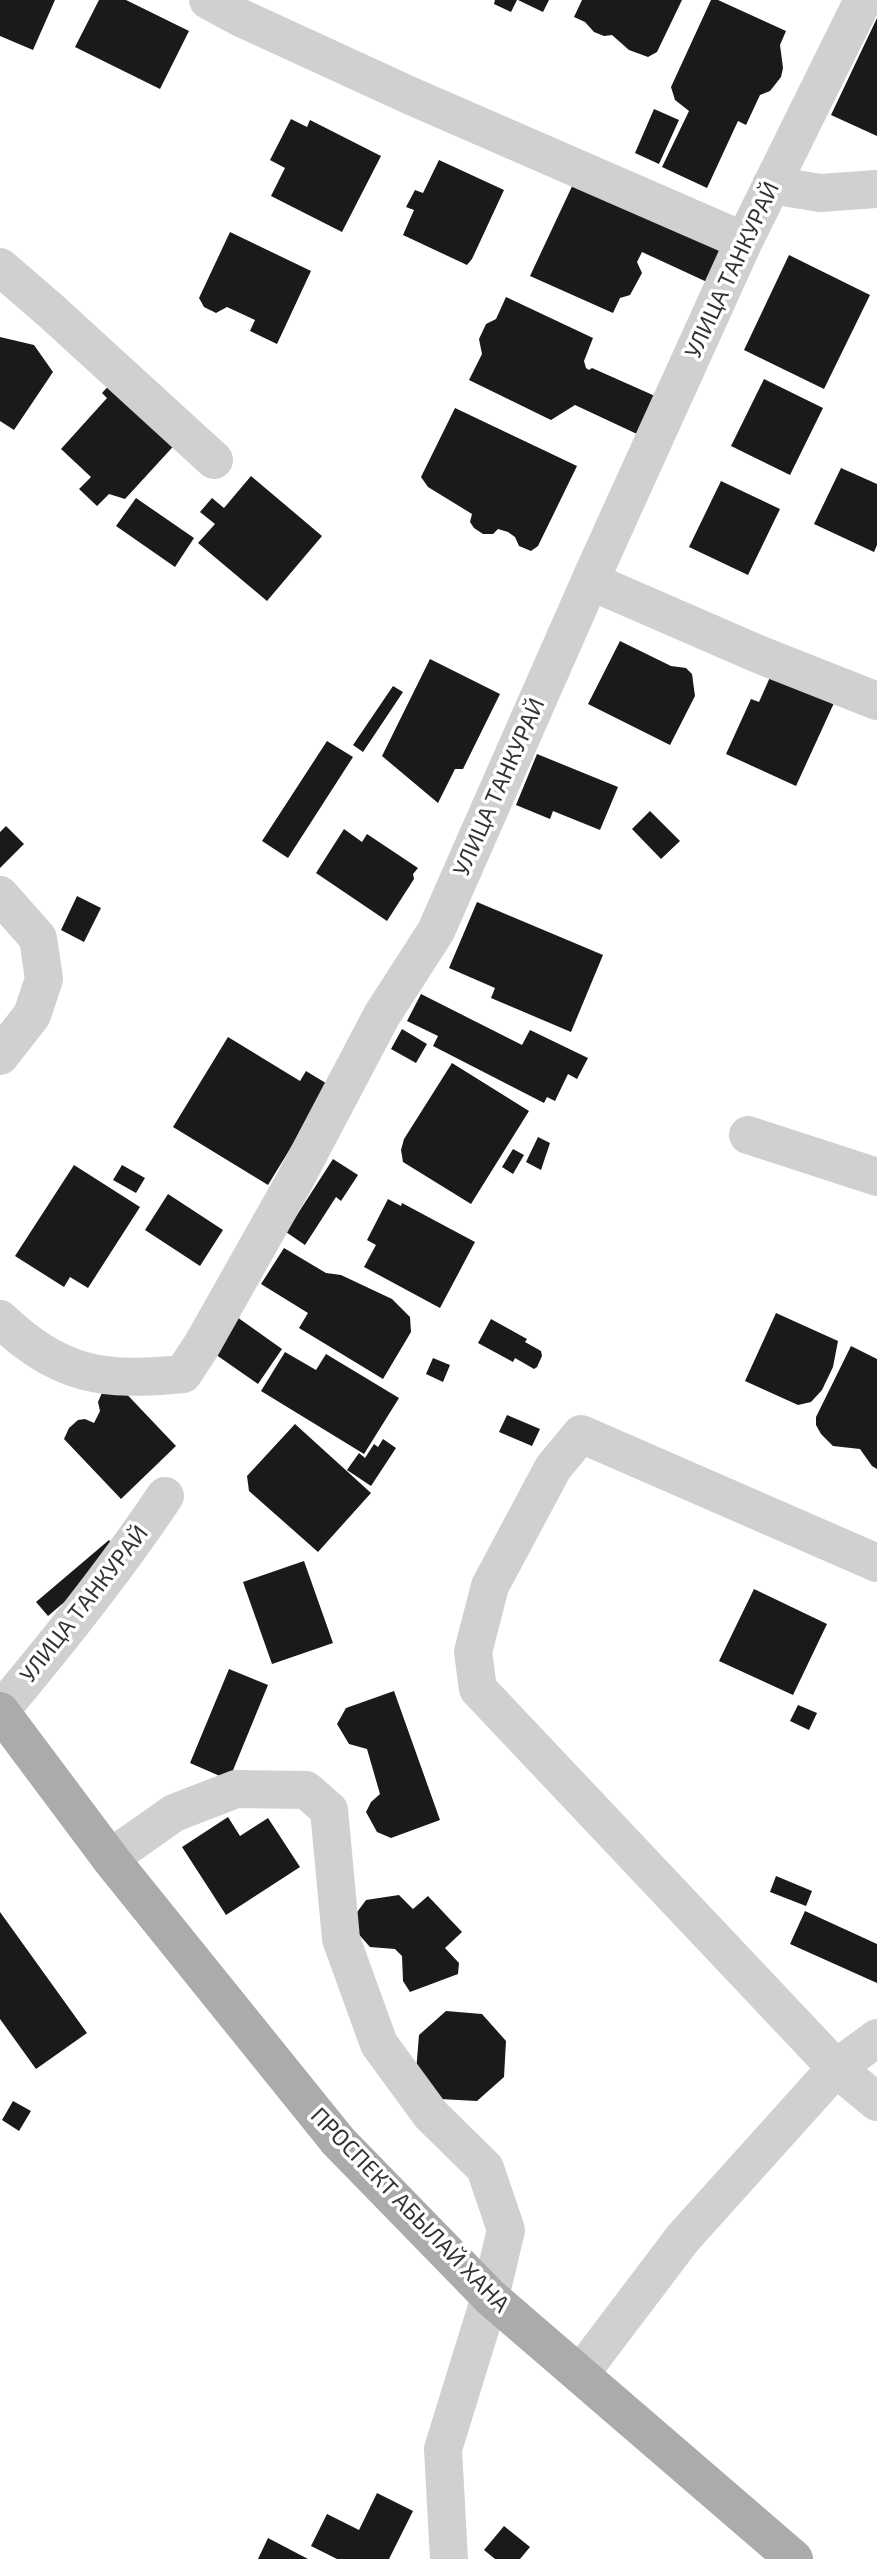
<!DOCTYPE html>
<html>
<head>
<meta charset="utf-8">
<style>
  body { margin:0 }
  canvas { display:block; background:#fff }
</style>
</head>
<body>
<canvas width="877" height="2559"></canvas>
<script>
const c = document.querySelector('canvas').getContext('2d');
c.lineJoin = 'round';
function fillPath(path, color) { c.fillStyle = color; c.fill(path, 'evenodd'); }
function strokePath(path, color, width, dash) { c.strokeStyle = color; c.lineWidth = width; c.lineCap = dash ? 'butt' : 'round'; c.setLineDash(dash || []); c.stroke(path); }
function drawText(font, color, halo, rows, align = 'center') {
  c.font = font + ' "Exo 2",sans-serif'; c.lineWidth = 7; c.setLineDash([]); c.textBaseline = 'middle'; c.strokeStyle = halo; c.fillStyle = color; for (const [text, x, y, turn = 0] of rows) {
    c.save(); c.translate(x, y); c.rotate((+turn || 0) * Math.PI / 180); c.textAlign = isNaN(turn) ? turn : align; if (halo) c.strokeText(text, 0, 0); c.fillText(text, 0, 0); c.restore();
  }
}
fillPath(new Path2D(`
  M0,0H55L33,50L0,36Z
  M99,0H126L189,31L160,89L75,47Z
  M495,0H517L511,12L494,4Z
  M518,0H549L543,12Z
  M582,0H682L657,52L648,57L629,50L612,35L604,36L594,32L585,22L574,17Z
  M711,0H718L786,31L780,45L783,68L781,77L770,91L760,95L746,125L738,121L707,188L662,167L689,111L675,100L671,87Z
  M877,18V136L831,115Z
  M654,109L679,120L659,164L635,153Z
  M291,119L307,127L310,120L381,156L342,232L271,196L285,168L270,160Z
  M439,160L504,190L472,259L467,265L403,235L414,210L406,207L415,190L423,193Z
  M575,180L723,248L707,282L642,252L637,262L642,273L630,295L620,298L613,313L530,276Z
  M230,232L311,271L277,344L250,331L255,320L227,307L216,313L204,307L199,298Z
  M789,255L870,295L824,389L744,350Z
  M506,297L593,338L584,361L586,368L589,370L592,368L655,396L637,434L575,405L551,420L469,380L482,354L479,339L486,324L496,319Z
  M0,337L34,345L53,372L14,430L0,421Z
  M115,379L180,439L125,499L109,494L97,506L79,489L91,477L61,449L107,398L102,393Z
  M764,379L823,408L790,475L731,446Z
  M455,408L577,466L538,546L531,551L519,546L515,537L508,532L498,529L493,534H483L474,528L470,522L472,514L428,487L421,477Z
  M841,468L877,484V545L874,552L814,524Z
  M251,476L322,536L267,601L198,543L215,524L200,512L212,498L224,508Z
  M721,481L780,509L748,575L689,547Z
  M136,498L194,538L175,567L116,526Z
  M620,641L671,666L686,668L692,674L695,696L670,745L588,704Z
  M430,659L500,694L463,769H455L438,803L382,756Z
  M771,675L834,703L796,786L726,754L751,699L759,702Z
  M393,686L403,692L363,752L353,745Z
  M327,741L353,757L288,858L262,841Z
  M537,754L618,787L600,830L553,811L550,819L516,805Z
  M650,811L680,841L661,859L632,829Z
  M6,826L24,844L0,868V832Z
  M344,829L362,842L367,834L418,868L413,874L414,879L387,921L316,873Z
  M77,896L101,908L84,942L61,930Z
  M477,902L603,955L571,1032L491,998L495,988L449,968Z
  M421,994L522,1045L530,1030L588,1058L577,1079L568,1074L555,1101L547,1097L544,1103L433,1046L438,1036L407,1021Z
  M402,1029L427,1044L416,1063L391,1049Z
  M228,1037L300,1081L306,1071L329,1085L268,1185L173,1127Z
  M452,1063L529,1111L471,1204L403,1162L401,1150L404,1139Z
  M538,1137L550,1143L541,1170L526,1162Z
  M513,1149L524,1155L513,1174L502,1167Z
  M333,1159L358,1175L341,1201L336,1197L305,1245L286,1232Z
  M74,1165L140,1207L88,1288L70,1277L64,1287L15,1256Z
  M122,1165L145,1178L136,1193L113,1180Z
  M168,1194L223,1230L200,1266L145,1230Z
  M388,1199L401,1206L402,1203L475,1242L440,1308L364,1267L376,1245L367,1240Z
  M284,1248L326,1273L341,1275L392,1299L410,1317L411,1332L383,1379L299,1328L308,1313L261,1284Z
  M776,1313L838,1341L833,1367L822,1390L811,1402L798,1405L745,1381Z
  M237,1317L282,1349L258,1384L212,1352Z
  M491,1319L527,1339L525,1342L541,1351L542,1356L537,1367L534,1369L515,1358L513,1362L478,1343Z
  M851,1346L877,1359V1469L872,1466L860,1449L833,1446L821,1434L816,1425V1417Z
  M285,1352L316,1370L326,1354L399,1398L364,1454L261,1391Z
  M433,1358L450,1365L443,1382L426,1374Z
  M118,1385L176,1446L121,1499L64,1439L69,1428L78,1420L85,1419L94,1423L100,1411L98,1402L104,1388Z
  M507,1415L540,1429L532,1446L499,1432Z
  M295,1424L371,1493L318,1552L249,1491L247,1476Z
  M383,1439L396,1448L371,1486L347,1470L359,1453L365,1458L374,1444L378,1447Z
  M109,1540L121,1554L48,1616L36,1602Z
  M304,1561L333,1643L272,1664L243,1582Z
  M754,1589L827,1624L793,1695L719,1661Z
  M229,1669L268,1685L229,1780L190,1763Z
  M394,1691L440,1820L391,1838L377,1832L366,1812L371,1802L380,1794L367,1749L349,1744L337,1724L346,1708Z
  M798,1705L817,1713L809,1730L790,1721Z
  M228,1817L240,1836L268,1818L300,1867L226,1915L182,1847Z
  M776,1876L812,1891L806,1906L770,1892Z
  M399,1895L413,1909L428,1896L462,1932L445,1948L459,1963L458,1974L410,1992L403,1981L402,1956L395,1949L370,1947L354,1929L355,1915L366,1900Z
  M805,1911L877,1944V1983L790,1944Z
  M0,1912L87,2033L36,2069L0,2019Z
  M446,2011L482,2014L506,2041L504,2077L477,2101L440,2099L416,2072L419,2035Z
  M13,2101L31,2111L19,2131L2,2120Z
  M377,2493L413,2511L389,2559H337L311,2546L327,2514L359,2530Z
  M504,2526L530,2547L520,2559H495L484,2550Z
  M268,2538L308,2559H258Z`), '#1a1a1a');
strokePath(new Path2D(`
  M208,0L241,18L411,96L744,241
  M771,185L820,193L877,189
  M0,267L51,311L214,460
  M590,581L758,654L877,701
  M0,895L38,938L44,979L32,1015L0,1056
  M748,1135L877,1177
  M0,1319C59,1376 104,1382 183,1374L202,1345L295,1180L382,1015L436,931L594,572L744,241L863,0
  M877,1563L581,1434L553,1468L490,1586L473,1652L478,1689L836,2068L877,2102
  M0,1711C59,1641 115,1571 165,1496
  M110,1858L174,1813L236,1789L306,1790L329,1810L341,1939L379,2044L431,2115L485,2168L506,2230L490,2297L443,2449L449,2559
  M580,2374L683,2238L836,2068L877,2038`), '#d0d0d0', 38);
strokePath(new Path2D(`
  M0,1711L113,1862L338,2141L490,2297L794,2559`), '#ababab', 38);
drawText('23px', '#333', '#fff', [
  ["УЛИЦА ТАНКУРАЙ",732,270,-65],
  ["УЛИЦА ТАНКУРАЙ",499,787,-66],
  ["УЛИЦА ТАНКУРАЙ",84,1604,-52],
  ["ПРОСПЕКТ АБЫЛАЙ ХАНА",410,2210,46]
]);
</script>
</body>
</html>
